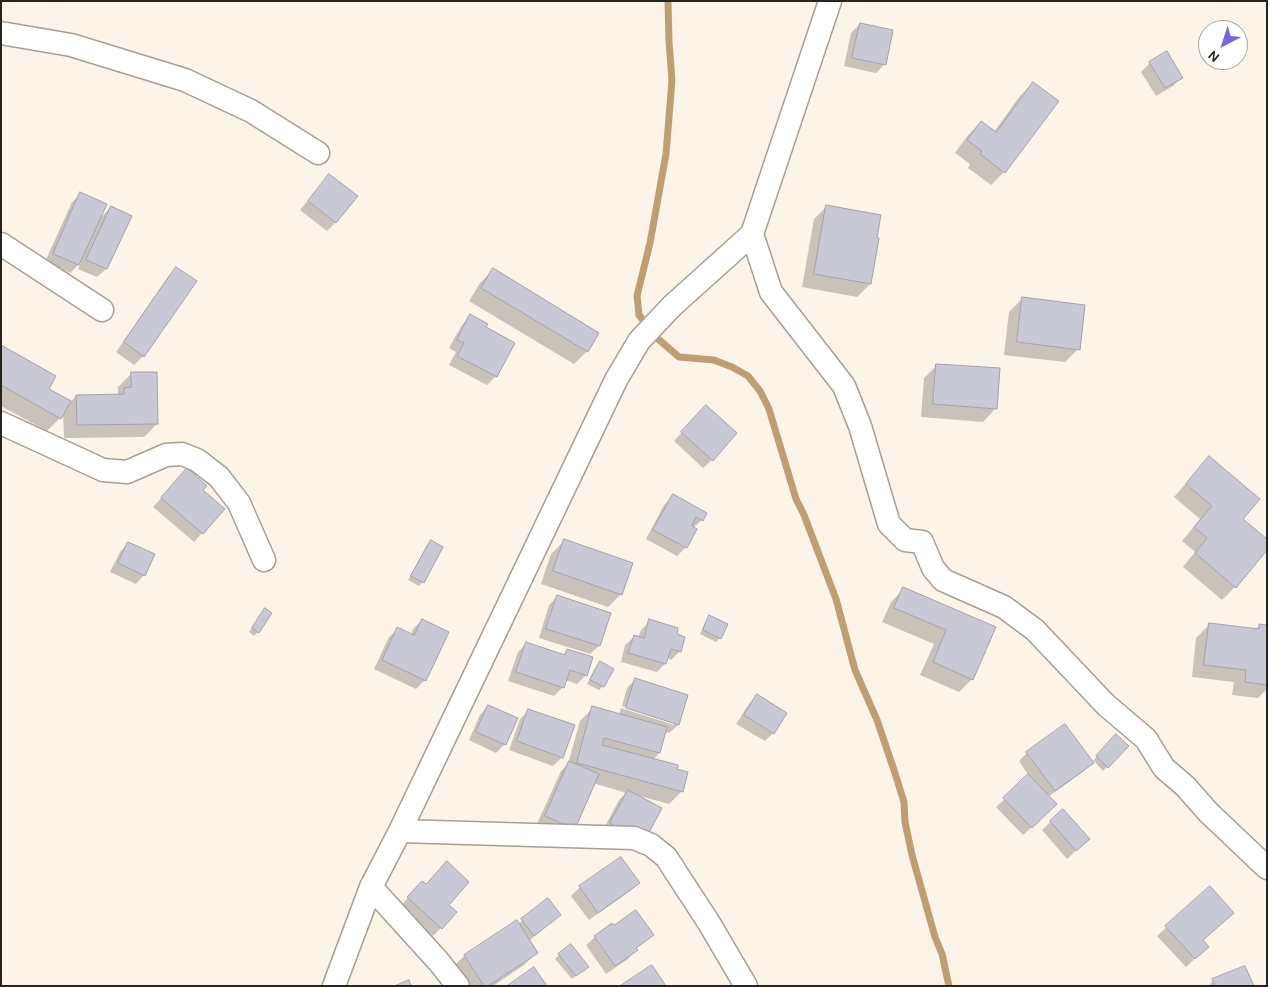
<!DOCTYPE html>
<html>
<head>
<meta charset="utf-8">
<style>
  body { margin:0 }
  #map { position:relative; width:1268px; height:987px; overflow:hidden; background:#fcf3e9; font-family:Karla,sans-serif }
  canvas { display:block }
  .frame { position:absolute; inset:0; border:2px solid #272420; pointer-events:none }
  .north { position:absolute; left:1198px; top:20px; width:50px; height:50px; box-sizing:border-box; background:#fff; border:1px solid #a9a7a6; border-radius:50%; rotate:220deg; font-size:14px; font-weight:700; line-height:20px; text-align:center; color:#272420 }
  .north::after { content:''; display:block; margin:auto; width:18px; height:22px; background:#7c64df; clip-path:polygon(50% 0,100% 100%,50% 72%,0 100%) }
</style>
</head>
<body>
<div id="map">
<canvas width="1268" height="987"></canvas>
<div class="frame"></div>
<div class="north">N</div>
</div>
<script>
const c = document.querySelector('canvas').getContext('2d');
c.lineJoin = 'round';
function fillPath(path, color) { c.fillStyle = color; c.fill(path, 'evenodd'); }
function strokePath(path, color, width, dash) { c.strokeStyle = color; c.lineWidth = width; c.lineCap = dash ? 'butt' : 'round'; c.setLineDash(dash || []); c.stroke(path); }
fillPath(new Path2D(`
  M860,24L884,65L876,73L844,66L851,33Z
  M1150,63L1181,77L1173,86L1156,96L1141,72Z
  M1033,83L1057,102L1004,172L991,185L968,168L970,164L955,153L968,135L981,122L994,132L1020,96Z
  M329,175L335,223L327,231L300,210Z
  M81,194L99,219L111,207L130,216L106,269L97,277L78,269L81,262L70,273L45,262L72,202Z
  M827,206L878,239L870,284L857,297L802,287L814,219Z
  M177,269L143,356L134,365L116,352L168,277Z
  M493,270L598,333L587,351L574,364L469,301L480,283Z
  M1022,299L1078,349L1065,362L1004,355L1009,312Z
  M470,316L484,328L513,343L495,377L487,385L449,365L456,352L449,348L462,325Z
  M1,346L47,389L70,402L76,396L118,395V387L131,374L157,424L144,437L64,438L63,412L60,418L47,431L1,406Z
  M937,365L996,408L983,422L921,417L924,378Z
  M697,415L712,460L703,468L674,441Z
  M1209,457L1242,519L1235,587L1222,600L1183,567L1195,552L1182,541L1200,519L1174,497Z
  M178,479L202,491V533L194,542L153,507Z
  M673,496L702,520L693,528L695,529L686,547L677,556L646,539L664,505Z
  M431,541L423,582L419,586L408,580L427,545Z
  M564,541L621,594L608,607L541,584L551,554Z
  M128,543L144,575L136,584L110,572L120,552Z
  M904,589L994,628L972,679L959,692L920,675L934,644L882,622L891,602Z
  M558,596L609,613L599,646L590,654L539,638L549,605Z
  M265,610L258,632L254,636L249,632Z
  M710,617L720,638L716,642L700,634L706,621Z
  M422,620L425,680L416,689L374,669L389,637L398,629L411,635L413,629Z
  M650,621L675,635L680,651L671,660L667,658L665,664L657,672L621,662L625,645L634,637L638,638L641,630Z
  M1209,625L1255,630L1260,625L1267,626V689L1258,698L1232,695L1234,682L1192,677L1196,638Z
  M526,644L562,656L568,650L586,675L577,684L565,680L562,688L554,696L508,681L518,652Z
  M600,663L603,686L599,690L587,684L596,667Z
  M636,679L686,696L678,725L669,733L665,732L659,753L653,760L682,791L669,804L640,796L660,808L602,832L619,800L626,793L593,783L574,828L537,824L561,771L568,764L580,721L593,708L619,715L621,708L674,725V723L622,706L627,688Z
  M757,696L773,733L765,741L736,724L749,704Z
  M488,706L505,744L496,753L469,740L480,715Z
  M529,710L562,757L553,766L509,750L520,719Z
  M1116,736L1127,746L1103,771L1094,761L1084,771L1048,797L1047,813L1023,835L996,807L1029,776L1019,761L1027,753L1092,762Z
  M1063,810L1080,847L1067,859L1042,830Z
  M621,859L638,883L630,891L589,920L571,896L580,887Z
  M1209,888L1199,955L1186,967L1157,936Z
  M413,891L441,928L433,936L400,907Z
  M548,900L559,915L529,941L537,952L524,965L493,986H463L451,969L464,956L516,921L518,924Z
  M652,935L635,949L636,950L628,959L606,974L586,945L595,937Z
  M559,955L583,970L572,979L555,959Z
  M1213,981L1252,986H1208Z`), '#0003');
strokePath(new Path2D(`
  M668,1L669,42L672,80L666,154L650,243L637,296L639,315L657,338L679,357L714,360L732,367L748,376L760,391L769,409L796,499L804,515L836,599L855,670L877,720L894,770L904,802L905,822L912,855L935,937L942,954L949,986`), '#c09e73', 7);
const building = new Path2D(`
  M860,23L893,30L886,65L852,58Z
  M1167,51L1183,78L1165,88L1149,62Z
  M1033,82L1059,101L1005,173L980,154L982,151L967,140L981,121L996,132Z
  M329,174L358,196L336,223L308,201Z
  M80,192L107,204L79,265L53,254Z
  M826,205L881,215L877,238H879L871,284L814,274Z
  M111,206L132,216L107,269L86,260Z
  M176,267L197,281L144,357L124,342Z
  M493,268L599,333L588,352L481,288Z
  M1022,297L1085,305L1080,350L1017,342Z
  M470,314L488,324L486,327L515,343L497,377L457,356L464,343L457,340Z
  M1,345L56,376L49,389L71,401L61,419L1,385Z
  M936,364L1000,368L997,409L933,404Z
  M131,372H157L158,424L77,425L76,395L124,394V388L131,387Z
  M706,405L737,433L713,461L681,432Z
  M1209,456L1260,499L1243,519L1267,539V550L1236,588L1195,553L1207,538L1194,527L1212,506L1186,484Z
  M187,468L207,486L203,490L225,509L203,534L161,498Z
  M673,494L707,513L703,521L696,517L692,526L697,529L687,548L653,530Z
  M564,539L633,563L622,595L553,571Z
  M431,540L443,547L424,583L411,576Z
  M128,542L155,554L145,576L118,563Z
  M903,587L996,627L973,680L933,662L946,630L894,608Z
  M557,595L611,613L600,646L546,629Z
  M265,608L272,613L259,633L252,628Z
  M709,615L728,624L721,639L703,630Z
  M422,619L449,632L426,681L382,660L397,627L414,635Z
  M649,619L678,628L677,634L685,637L681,652L671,649L666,664L628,653L634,635L644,638Z
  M1209,623L1259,629V624L1267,625V685L1245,682L1246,670L1204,665Z
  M526,642L565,655L567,649L593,657L587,676L570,670L564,688L516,672Z
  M600,661L614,669L604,687L590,680Z
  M635,678L688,695L679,725L626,708Z
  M757,694L787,713L774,734L744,715Z
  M488,705L518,718L506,745L476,732Z
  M592,706L667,727L660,753L604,738L602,745L678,765L677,769L688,772L683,792L577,763Z
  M528,709L575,725L563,758L517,741Z
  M1065,724L1094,763L1055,791L1026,752Z
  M1116,734L1129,746L1108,768L1096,756Z
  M569,761L599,774L575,829L545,816Z
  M1028,774L1057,804L1032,828L1003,798Z
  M628,790L662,808L644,842L610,823Z
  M1063,809L1090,839L1076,851L1050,821Z
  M621,857L640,883L598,913L579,886Z
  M447,861L469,882L449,905L457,912L442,929L407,897L422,881L426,884Z
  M1210,886L1234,913L1203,940L1209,947L1195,959L1165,926Z
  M548,898L561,915L534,936L521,919Z
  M636,910L654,935L636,948L638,950L615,966L594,936L612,923L614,925Z
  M517,920L538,953L488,986H484L464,955Z
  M571,944L589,967L576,976L558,954Z
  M652,965L666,986H620Z
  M1245,966L1254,986H1215L1212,979Z
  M534,967L547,986H507Z
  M409,980L411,986H395Z`);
fillPath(building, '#c9c9d5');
strokePath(building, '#a2a1ad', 1);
const minor = new Path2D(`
  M1,33L71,45L185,80L251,111L318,153
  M752,234L771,292L844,386L860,426L889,524L905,540L922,542L933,568L943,580L1004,607L1035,630L1106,705L1146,739L1164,768L1185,786L1208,812L1267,868
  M1,244L102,310
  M1,423L103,470L127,472L166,455L182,454L197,460L219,477L239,503L264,560
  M400,831L634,838L651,845L666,857L709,923L746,986
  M371,887L439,962L458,986
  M334,986L371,887L400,831L616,380L639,341L672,306L752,234L830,1`);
strokePath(minor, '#a79f95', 25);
strokePath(minor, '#fff', 22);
</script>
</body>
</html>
